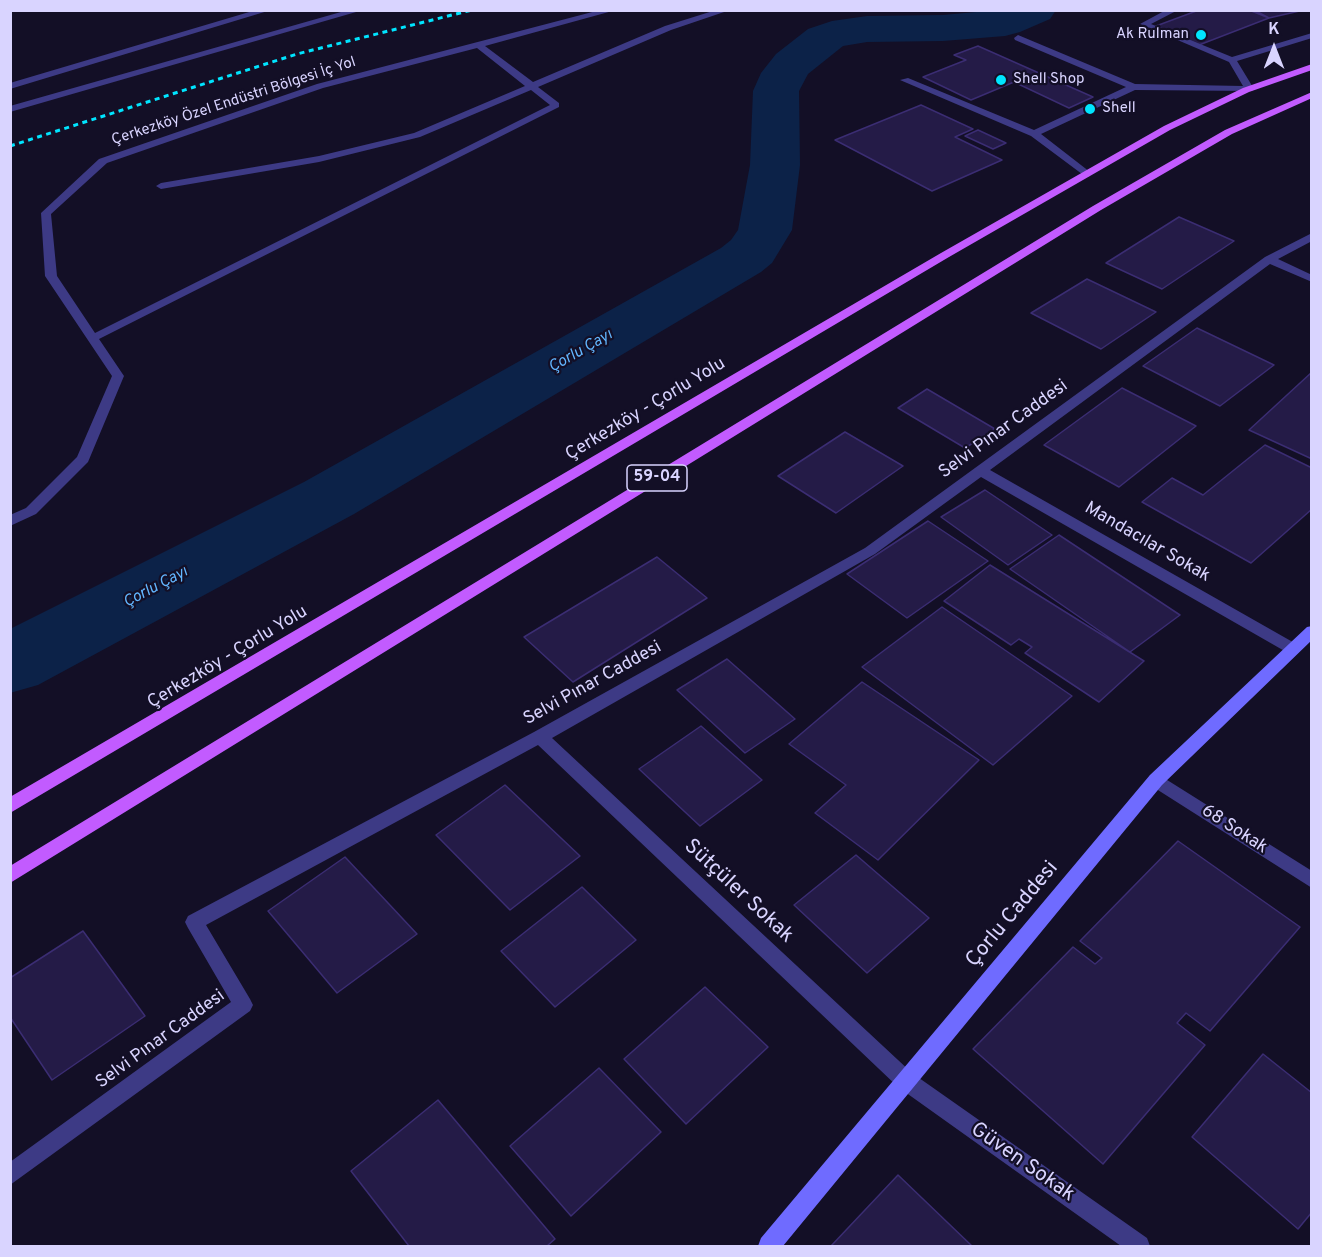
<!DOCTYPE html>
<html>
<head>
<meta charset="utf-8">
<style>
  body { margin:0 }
  #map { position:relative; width:1322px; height:1257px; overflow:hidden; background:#130f26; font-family:Overpass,sans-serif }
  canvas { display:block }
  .frame { position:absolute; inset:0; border:12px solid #d9d4ff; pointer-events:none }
  .north { position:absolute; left:1244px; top:18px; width:60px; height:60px; -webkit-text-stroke:4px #130f26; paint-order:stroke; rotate:0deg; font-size:16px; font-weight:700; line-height:24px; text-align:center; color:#d9d4ff }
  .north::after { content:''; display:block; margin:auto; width:21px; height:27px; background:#d9d4ff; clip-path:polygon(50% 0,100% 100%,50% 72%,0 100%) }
</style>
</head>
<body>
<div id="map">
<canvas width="1322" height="1257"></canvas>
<div class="frame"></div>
<div class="north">K</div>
</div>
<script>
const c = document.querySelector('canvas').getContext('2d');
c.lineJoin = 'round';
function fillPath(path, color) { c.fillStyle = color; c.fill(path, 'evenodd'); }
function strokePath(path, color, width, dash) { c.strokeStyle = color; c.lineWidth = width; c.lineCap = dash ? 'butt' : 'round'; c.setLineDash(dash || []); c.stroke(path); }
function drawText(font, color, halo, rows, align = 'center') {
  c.font = font + ' Overpass,sans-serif'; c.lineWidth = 4.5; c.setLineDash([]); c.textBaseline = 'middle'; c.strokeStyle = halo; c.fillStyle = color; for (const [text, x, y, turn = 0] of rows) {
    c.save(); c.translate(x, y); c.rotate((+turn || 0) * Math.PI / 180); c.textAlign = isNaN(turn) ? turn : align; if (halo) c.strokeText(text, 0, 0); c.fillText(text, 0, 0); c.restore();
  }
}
fillPath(new Path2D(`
  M998,10H1056L1050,19L1020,32L1005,36L943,41L867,42L843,46L808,74L799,91L800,165L792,230L772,263L761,272L354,514L38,685L10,693V629L304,482L721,248L731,240L738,230L750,165L753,91L761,73L776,54L808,29L832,21L867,16L943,15Z`), '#0c2248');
const building = new Path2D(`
  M1199,10H1249L1269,18L1199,45L1156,26Z
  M1254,10H1304L1269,18Z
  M978,46L1093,97L1069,108L1014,82L971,100L923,77L966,60L954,55Z
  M921,105L973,129L955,137L1002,160L932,191L835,140Z
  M978,130L1006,143L993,149L965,136Z
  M1179,217L1234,241L1162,289L1106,263Z
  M1087,279L1156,312L1101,349L1031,313Z
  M1197,328L1274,365L1220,406L1143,366Z
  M1312,372V459L1249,430Z
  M1122,388L1196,426L1119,487L1044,445Z
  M927,389L995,429L965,448L898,408Z
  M845,432L903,466L836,513L778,476Z
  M1265,445L1312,468V509L1251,563L1142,502L1172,478L1203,495Z
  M985,490L1052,535L1008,565L941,517Z
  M928,521L988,561L907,618L847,574Z
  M1059,535L1180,615L1130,652L1010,569Z
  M657,557L707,598L573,682L524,637Z
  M990,565L1144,661L1099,702L1025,653L1032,647L1019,639L1011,645L944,601Z
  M942,607L1072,696L993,765L862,667Z
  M727,659L795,719L745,753L677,690Z
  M862,682L979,760L878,860L815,813L846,785L789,744Z
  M701,726L762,780L700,826L639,769Z
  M505,785L580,856L510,910L436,835Z
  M1178,841L1300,927L1210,1031L1186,1013L1177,1023L1205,1045L1103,1164L973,1049L1073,947L1095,964L1102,958L1080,941Z
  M856,855L929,918L867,973L794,905Z
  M345,857L417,934L337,993L268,911Z
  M582,887L636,940L555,1007L501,951Z
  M83,931L145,1016L52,1080L10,1017V978Z
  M705,987L768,1047L686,1124L624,1059Z
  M1263,1054L1312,1093V1212L1298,1229L1192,1137Z
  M599,1068L661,1132L571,1216L510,1146Z
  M438,1100L555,1239L547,1246H409L351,1171Z
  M898,1175L972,1246H831Z`);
fillPath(building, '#241b47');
strokePath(building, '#3b2d73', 1.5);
fillPath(new Path2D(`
  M1166,10H1178L1151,24L1232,57L1312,33V38L1237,61L1254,89L1252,91L1135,90L1041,134L1090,172V176L1086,177L1031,136L900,80L908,78L1034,130L1126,87L1015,40L1014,38L1018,35L1135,84L1243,86L1229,62L1140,24Z`), '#3d3a85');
fillPath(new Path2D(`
  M256,10H271L10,89V83Z
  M348,10H363L10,112V106Z
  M600,10H616L485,46L533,82L665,26L716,10H730L671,30L538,87L559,103V107L99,339L124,376L88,462L36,514L10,526V515L26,508L77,457L112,376L45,276L41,213L99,159L317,84ZM477,48L525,86L414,133L319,156L161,183L156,186L161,189L319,162L420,137L531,90L550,105L95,333L57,276L51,214L107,163L323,88Z
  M1312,233V241L1278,259L1312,275V282L1270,264L990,470L1298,645L1301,649L1298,653H1288L981,477L875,554L552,738L912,1073L1147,1238L1150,1246H1121L898,1087L538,745L206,925L250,999L253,1005L250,1011L10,1185V1162L231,1002L188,928L185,922L188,916L534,732L865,548L1265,257Z
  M1156,773L1312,871V888L1150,785L1148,780L1150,775Z`), '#3d3a85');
fillPath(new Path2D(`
  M1312,626V640L1162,785L783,1246H758L761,1238L1150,775L1307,627Z`), '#6f6bff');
fillPath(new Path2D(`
  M1312,64V70L1249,92L1170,130L949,257L10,813V797L941,253L1164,126L1243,88Z
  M1312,92V98L1232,134L1101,210L10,883V866L1093,206L1225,130Z`), '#c25bff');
strokePath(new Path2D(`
  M10,146L297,54L472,10`), '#00e5ff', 3, [5, 4.5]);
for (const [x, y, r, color] of [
  [1201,35,6,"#00e5ff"],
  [1001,80,6,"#00e5ff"],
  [1090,109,6,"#00e5ff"]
]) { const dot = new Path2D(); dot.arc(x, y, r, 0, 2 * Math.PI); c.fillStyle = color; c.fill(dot); strokePath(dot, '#130f26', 2); }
drawText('15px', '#d9d4ff', '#130f26', [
  ["Ak Rulman",1189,35,"right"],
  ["Shell Shop",1013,80],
  ["Shell",1102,109]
], 'left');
drawText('15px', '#d9d4ff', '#130f26', [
  ["Çerkezköy Özel Endüstri Bölgesi İç Yol",234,102,-18]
]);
drawText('italic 16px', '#62b6ff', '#130f26', [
  ["Çorlu Çayı",581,352,-30],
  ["Çorlu Çayı",156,588,-28]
]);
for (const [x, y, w] of [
  [657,478,60]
]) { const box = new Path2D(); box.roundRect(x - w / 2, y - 13, w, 26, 4.5); c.fillStyle = '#130f26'; c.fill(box); strokePath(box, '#d9d4ff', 1.5); }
drawText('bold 16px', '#d9d4ff', null, [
  ["59-04",657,478]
]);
drawText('18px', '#d9d4ff', '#130f26', [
  ["Çerkezköy - Çorlu Yolu",646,410,-31],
  ["Selvi Pınar Caddesi",1004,430,-36],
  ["Mandacılar Sokak",1147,543,30],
  ["Çerkezköy - Çorlu Yolu",228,658,-31],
  ["Selvi Pınar Caddesi",593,684,-29],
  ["68 Sokak",1234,830,33],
  ["Selvi Pınar Caddesi",161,1040,-36]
]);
drawText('21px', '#d9d4ff', '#130f26', [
  ["Sütçüler Sokak",738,892,43],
  ["Çorlu Caddesi",1013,915,-50],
  ["Güven Sokak",1022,1163,35]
]);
</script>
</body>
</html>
